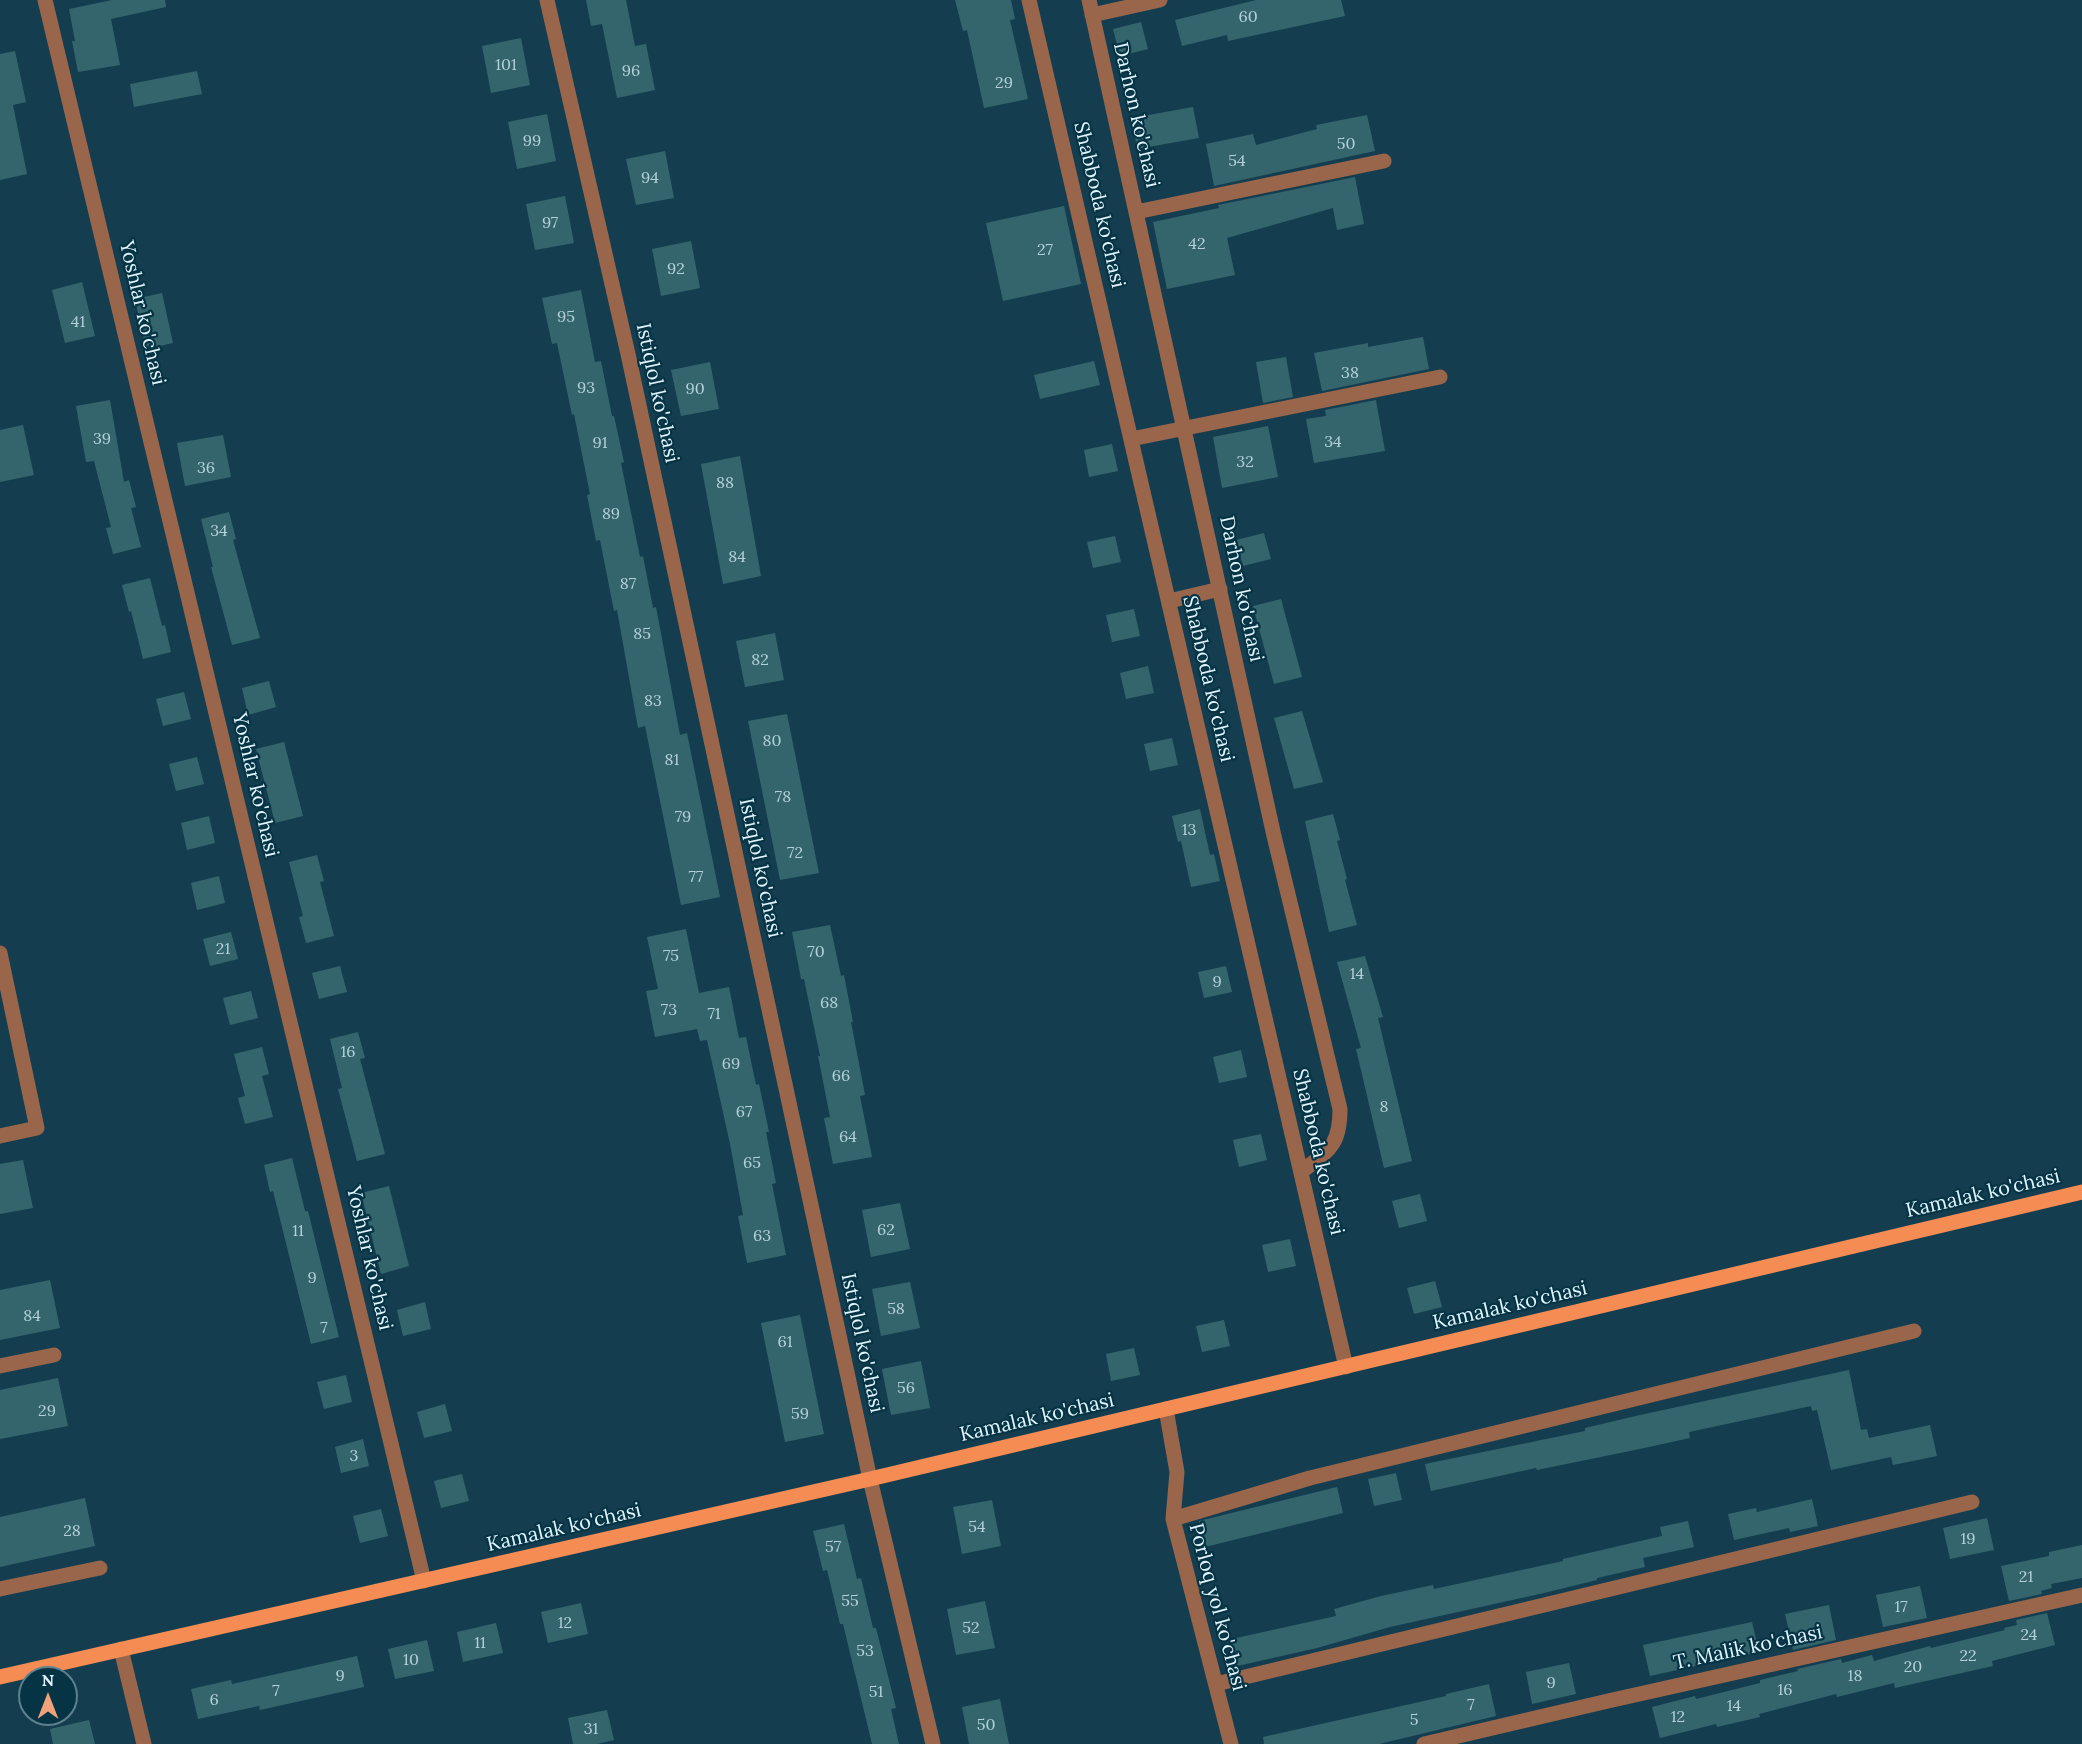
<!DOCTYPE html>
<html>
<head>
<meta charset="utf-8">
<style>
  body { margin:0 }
  #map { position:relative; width:2082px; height:1744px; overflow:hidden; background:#143e4f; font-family:Lora,serif }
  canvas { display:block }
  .north { position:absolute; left:18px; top:1666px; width:60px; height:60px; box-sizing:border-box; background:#073444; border:2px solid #5d818f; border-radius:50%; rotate:0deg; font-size:16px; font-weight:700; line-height:24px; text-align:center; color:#dff5ff }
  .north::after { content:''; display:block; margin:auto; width:21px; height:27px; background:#f0a27a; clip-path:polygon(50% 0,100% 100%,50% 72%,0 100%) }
</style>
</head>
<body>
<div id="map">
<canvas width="2082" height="1744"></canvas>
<div class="north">N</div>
</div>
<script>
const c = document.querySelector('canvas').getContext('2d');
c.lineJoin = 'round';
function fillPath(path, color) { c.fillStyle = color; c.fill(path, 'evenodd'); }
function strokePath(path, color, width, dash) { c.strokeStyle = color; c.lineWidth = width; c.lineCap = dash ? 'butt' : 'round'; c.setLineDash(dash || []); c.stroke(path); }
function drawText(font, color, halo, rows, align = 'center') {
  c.font = font + ' Lora,serif'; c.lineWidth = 4.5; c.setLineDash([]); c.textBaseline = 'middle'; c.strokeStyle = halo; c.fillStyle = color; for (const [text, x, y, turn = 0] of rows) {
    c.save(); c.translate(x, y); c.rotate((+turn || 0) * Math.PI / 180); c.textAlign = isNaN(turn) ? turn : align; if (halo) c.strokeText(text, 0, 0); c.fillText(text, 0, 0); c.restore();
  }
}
fillPath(new Path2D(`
  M112,0H165L166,7L111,19L120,65L78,72L72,41H75L69,9Z
  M586,0H626L635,46L646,44L655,90L617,98L602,24L591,26Z
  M955,0H1011L1015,19L1010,20L1028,99L984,108L967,30L963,31Z
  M1256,0H1341L1345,16L1228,41L1227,35L1182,46L1175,20Z
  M1141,22L1148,49L1120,56L1113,29Z
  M521,38L530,85L491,93L482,46Z
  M15,51L26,102L13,105L27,174L0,180V54Z
  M197,71L202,94L134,107L130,84Z
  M1193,107L1199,138L1137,149L1132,118Z
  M547,114L556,161L517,169L508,122Z
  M1367,115L1375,151L1214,186L1206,144L1253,134L1256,145L1317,129L1316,125Z
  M665,151L674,198L636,205L626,159Z
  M1355,177L1364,224L1337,230L1333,208L1227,238L1235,275L1167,289L1153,222L1219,208L1218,205Z
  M565,196L574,243L535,250L526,204Z
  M1064,206L1081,284L1003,301L986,223Z
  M691,241L700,288L661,296L652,249Z
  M82,282L95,336L65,343L52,290Z
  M581,290L595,362L601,361L612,416H614L624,462L621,463L640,557L643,556L653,608L656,607L680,735L687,733L720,897L681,905L645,726L638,728L617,610L614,611L600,540L596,541L587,495L590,494L574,414L572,415L557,343L552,344L542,298Z
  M162,293L173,343L146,349L135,299Z
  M1423,337L1429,369L1322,391L1314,353L1368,343V347Z
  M1286,357L1293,397L1263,403L1256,362Z
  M1094,361L1100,385L1040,399L1034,375Z
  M710,362L719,409L681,416L671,370Z
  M110,400L124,482L129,480L136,507L131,508L141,547L113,554L106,528L111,527L94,461L86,462L76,406Z
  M1376,400L1385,451L1314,463L1306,419L1326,416L1325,410Z
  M23,425L34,475L0,482V430Z
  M1268,426L1278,477L1222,488L1213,437Z
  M223,435L231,477L185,486L177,443Z
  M1112,444L1118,471L1089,477L1084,450Z
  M740,456L761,576L723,584L701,464Z
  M229,512L236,539L233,540L260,638L232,645L211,567H213L201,519Z
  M1264,533L1271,559L1243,566L1236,540Z
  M1115,536L1121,562L1093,568L1087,542Z
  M150,578L162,626L165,625L171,652L143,659L131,611L129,612L122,585Z
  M1281,599L1302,677L1274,684L1253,606Z
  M1134,609L1140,636L1112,642L1106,615Z
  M775,633L784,680L745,687L736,641Z
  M1148,666L1154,693L1126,699L1120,673Z
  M269,681L276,707L248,715L242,688Z
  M184,692L191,719L163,726L156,699Z
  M1302,711L1323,782L1294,789L1274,718Z
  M787,714L819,873L780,880L748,721Z
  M1172,738L1178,765L1150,771L1144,744Z
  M284,742L303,816L275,823L256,749Z
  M197,757L204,784L176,791L169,764Z
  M1200,809L1210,855L1214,854L1220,881L1191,887L1181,841L1178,842L1172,816Z
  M1333,814L1340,840L1337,841L1347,879L1345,880L1357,925L1329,932L1305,821Z
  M209,816L215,843L187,850L181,823Z
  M317,855L324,881L320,882L334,936L306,943L299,917L303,916L289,862Z
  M219,876L225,903L197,910L191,883Z
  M830,925L841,976L844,975L853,1022H851L865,1095L860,1096L872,1157L833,1164L824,1118L830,1117L818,1056H820L804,979H801L792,932Z
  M686,929L699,993L729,987L739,1038L746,1037L756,1085L759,1084L769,1132H766L776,1183L772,1184L786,1255L747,1263L738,1216L743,1215L730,1144L707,1040L700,1041L697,1029L655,1037L646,991L658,989L647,937Z
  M231,932L238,959L210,966L203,939Z
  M1365,956L1383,1017L1378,1018L1412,1161L1384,1168L1356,1049L1361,1048L1337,962Z
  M340,966L347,992L319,999L312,973Z
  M1226,966L1232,992L1204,998L1198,972Z
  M251,991L258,1018L230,1025L223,998Z
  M358,1032L365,1058L360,1059L385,1154L357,1161L338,1089L342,1088L330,1039Z
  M262,1047L269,1074L262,1076L273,1117L245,1124L238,1098L245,1096L234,1054Z
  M1241,1050L1247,1077L1219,1083L1213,1057Z
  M1261,1134L1267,1160L1239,1167L1233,1140Z
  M292,1158L305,1211H308L339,1337L311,1344L273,1191L270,1192L264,1165Z
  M23,1160L33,1208L0,1214V1164Z
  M389,1186L409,1266L381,1274L361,1193Z
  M1420,1194L1427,1221L1399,1228L1392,1201Z
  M900,1203L910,1249L871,1257L862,1210Z
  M1290,1239L1296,1266L1268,1272L1262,1245Z
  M50,1280L60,1328L0,1340V1290Z
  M1435,1281L1442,1307L1414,1314L1407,1288Z
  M910,1282L920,1328L881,1336L872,1289Z
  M425,1302L431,1329L403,1336L397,1310Z
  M800,1315L824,1434L785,1442L761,1323Z
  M1224,1320L1230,1346L1202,1352L1196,1326Z
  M1134,1348L1140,1375L1111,1381L1106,1354Z
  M921,1361L930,1408L891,1415L882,1369Z
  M1849,1370L1861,1430L1867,1429L1869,1438L1930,1425L1937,1456L1893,1465L1891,1457L1831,1470L1817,1410L1812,1411L1811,1406L1689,1432L1690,1438L1635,1450L1537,1470L1536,1468L1431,1491L1425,1464L1585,1431V1428L1640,1415Z
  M346,1375L352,1402L324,1409L317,1382Z
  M58,1378L68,1426L0,1439V1390Z
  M445,1404L452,1431L424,1438L417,1412Z
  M363,1439L369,1466L341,1473L335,1447Z
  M1396,1473L1402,1500L1374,1506L1368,1479Z
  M462,1474L469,1501L441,1508L434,1481Z
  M1337,1487L1343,1513L1205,1547L1199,1521Z
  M85,1498L95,1546L0,1567V1517Z
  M1812,1499L1818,1526L1790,1532L1789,1528L1734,1540L1728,1514L1756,1508L1757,1512Z
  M992,1500L1001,1546L962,1554L953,1507Z
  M381,1509L388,1536L360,1543L353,1516Z
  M1987,1518L1994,1550L1950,1559L1943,1528Z
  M1688,1521L1694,1547L1643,1558L1645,1567L1597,1578V1580L1544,1593L1390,1627L1317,1648L1233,1667L1227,1640L1336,1616L1334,1609L1381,1596L1433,1585L1434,1589L1563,1561V1559L1662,1536L1660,1527Z
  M844,1524L857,1579L861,1578L873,1628H876L896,1708L891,1709L899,1744H872L843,1624H840L827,1570L823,1571L813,1531Z
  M2082,1545V1578L2051,1584L2052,1588L2041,1591L2042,1594L2009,1601L2001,1566L2049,1556V1552Z
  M1920,1586L1927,1618L1883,1627L1876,1595Z
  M985,1601L995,1648L956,1655L947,1609Z
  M581,1603L588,1634L548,1643L541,1612Z
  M1829,1605L1836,1640L1793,1650L1785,1614Z
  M2047,1613L2055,1645L1992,1661L1993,1666L1895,1688L1894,1683L1837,1697L1836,1694L1759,1714L1760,1717L1717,1727L1716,1724L1660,1738L1652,1707L1695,1696L1696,1699L1760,1683V1680L1798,1671L1797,1669L1841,1659L1842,1663L1872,1655L1874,1661L1930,1646L1931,1648L2005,1630L2004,1628L2017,1625L2016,1620Z
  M1752,1622L1759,1652L1650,1676L1643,1645Z
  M496,1623L503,1653L463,1662L457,1632Z
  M427,1640L434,1671L395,1679L388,1649Z
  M357,1656L364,1687L260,1710L259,1706L198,1719L191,1689L231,1680L232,1684Z
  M1569,1663L1576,1694L1532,1704L1526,1672Z
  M1489,1684L1496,1716L1379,1744H1264L1263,1737L1446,1696V1694Z
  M1000,1699L1009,1744H969L962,1707Z
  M607,1710L614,1740L597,1744H573L568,1718Z
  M89,1720L95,1744H53L50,1729Z`), '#34656c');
strokePath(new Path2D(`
  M45,0L424,1581
  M547,0L628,354L870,1479L933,1744
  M1029,0L1346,1367
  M1089,0L1274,836L1340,1109C1340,1146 1329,1150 1301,1172
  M1092,15L1160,0
  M1136,212L1384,161
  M1131,439L1440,377
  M1169,601L1220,589
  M0,953L37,1128L0,1136
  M0,1366L54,1355
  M1166,1409L1177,1472L1173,1519L1231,1744
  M1173,1519L1310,1478L1914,1331
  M0,1589L100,1568
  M121,1649L144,1744
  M1216,1684L1972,1502
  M1424,1744L1608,1701L2082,1595`), '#99654b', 15);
strokePath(new Path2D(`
  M0,1677L870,1479L2082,1192`), '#f58c54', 15);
drawText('16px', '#b4d1da', null, [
  ["60",1248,17],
  ["101",506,65],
  ["96",631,71],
  ["29",1004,83],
  ["99",532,141],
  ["50",1346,144],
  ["54",1237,161],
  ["94",650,178],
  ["97",550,223],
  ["42",1197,244],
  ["27",1045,250],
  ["92",676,269],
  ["95",566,317],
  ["41",78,322],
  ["38",1350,373],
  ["93",586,388],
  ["90",695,389],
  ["39",102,439],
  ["34",1333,442],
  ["91",600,443],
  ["32",1245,462],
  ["36",206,468],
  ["88",725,483],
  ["89",611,514],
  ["34",219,531],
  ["84",737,557],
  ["87",628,584],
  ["85",642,634],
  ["82",760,660],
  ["83",653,701],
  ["80",772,741],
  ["81",672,760],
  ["78",783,797],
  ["79",683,817],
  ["13",1189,830],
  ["72",795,853],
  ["77",696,877],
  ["21",223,949],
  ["70",816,952],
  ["75",671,956],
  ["14",1357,974],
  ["9",1217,982],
  ["68",829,1003],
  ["73",669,1010],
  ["71",714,1014],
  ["16",348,1052],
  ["69",731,1064],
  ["66",841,1076],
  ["8",1384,1107],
  ["67",744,1112],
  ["64",848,1137],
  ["65",752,1163],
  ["62",886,1230],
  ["11",298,1231],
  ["63",762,1236],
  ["9",312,1278],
  ["58",896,1309],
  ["84",32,1316],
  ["7",324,1328],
  ["61",785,1342],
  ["56",906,1388],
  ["29",47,1411],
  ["59",800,1414],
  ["3",354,1456],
  ["54",977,1527],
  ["28",72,1531],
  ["19",1968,1539],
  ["57",833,1547],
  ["21",2026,1577],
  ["55",850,1601],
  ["17",1901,1607],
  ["12",565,1623],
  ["52",971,1628],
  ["24",2029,1635],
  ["11",480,1643],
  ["53",865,1651],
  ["22",1968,1656],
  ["10",411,1660],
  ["20",1913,1667],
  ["9",340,1676],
  ["18",1855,1676],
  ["9",1551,1683],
  ["16",1785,1690],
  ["7",276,1691],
  ["51",876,1692],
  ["6",214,1700],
  ["7",1471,1705],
  ["14",1734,1706],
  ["12",1678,1717],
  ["5",1414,1720],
  ["50",986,1725],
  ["31",591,1729]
]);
drawText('20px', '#dff5ff', '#073444', [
  ["Darhon ko'chasi",1136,115,77],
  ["Shabboda ko'chasi",1099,205,77],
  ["Yoshlar ko'chasi",142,313,77],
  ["Istiqlol ko'chasi",657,393,78],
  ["Darhon ko'chasi",1241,589,78],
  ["Shabboda ko'chasi",1208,679,77],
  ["Yoshlar ko'chasi",255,785,77],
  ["Istiqlol ko'chasi",760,868,78],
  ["Shabboda ko'chasi",1318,1152,77],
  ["Kamalak ko'chasi",1983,1194,-13],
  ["Yoshlar ko'chasi",369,1258,77],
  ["Kamalak ko'chasi",1510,1306,-13],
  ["Istiqlol ko'chasi",862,1343,78],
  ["Kamalak ko'chasi",1037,1418,-13],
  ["Kamalak ko'chasi",564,1528,-13],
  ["Porloq yol ko'chasi",1217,1607,75],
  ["T. Malik ko'chasi",1748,1648,-12]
]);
</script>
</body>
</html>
